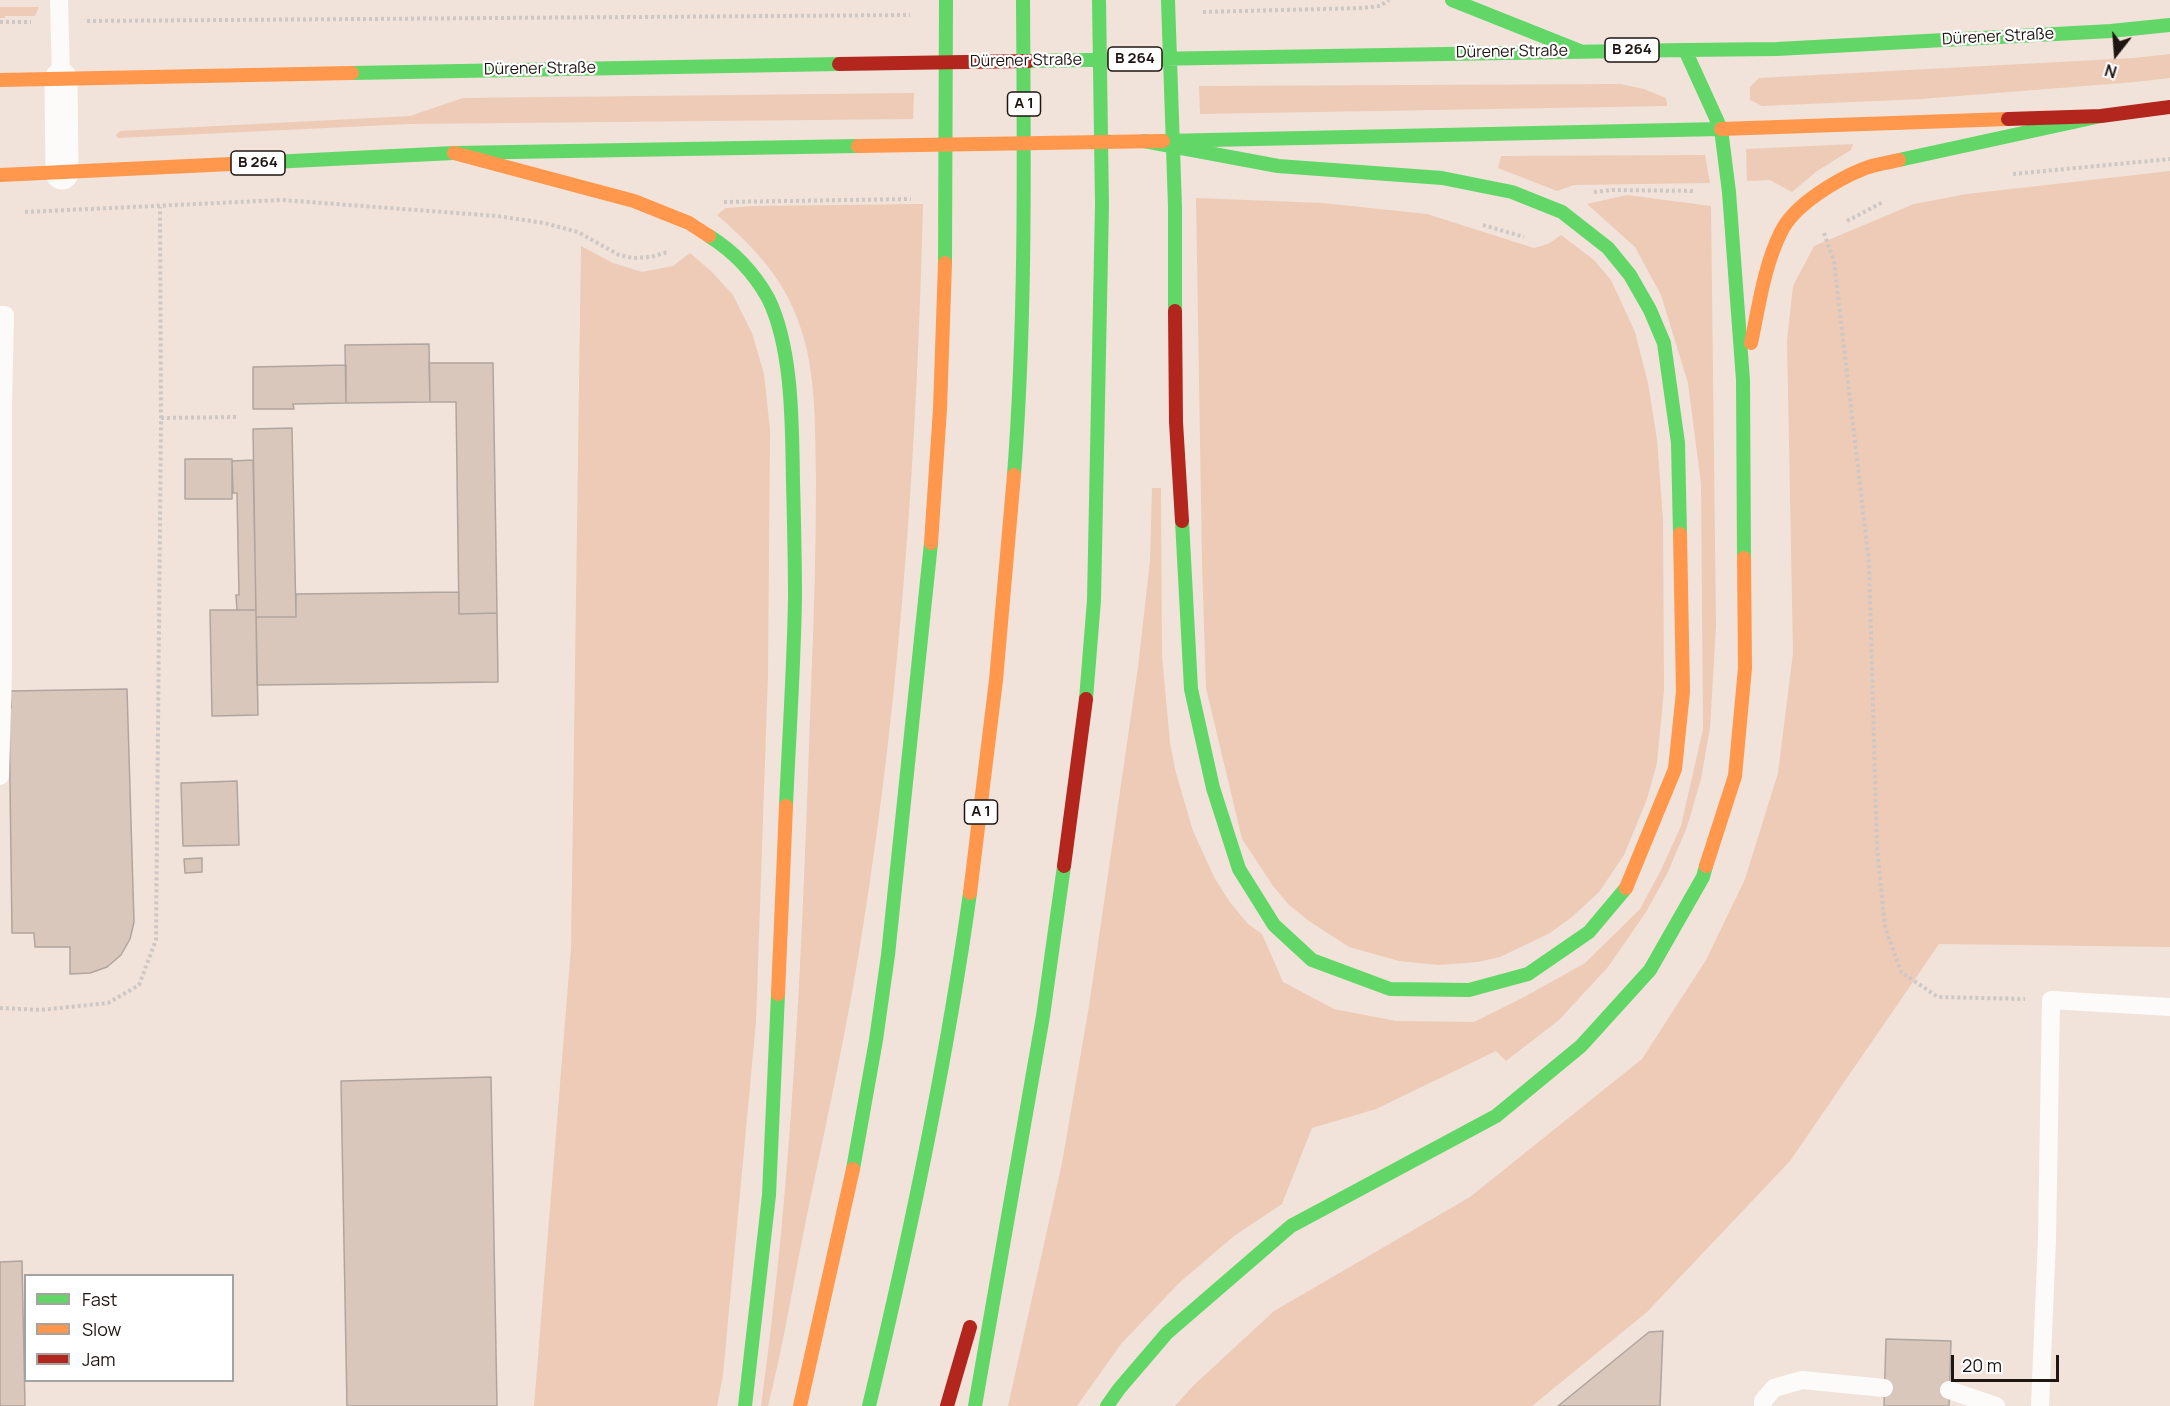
<!DOCTYPE html>
<html>
<head>
<meta charset="utf-8">
<style>
  body { margin:0 }
  #map { position:relative; width:2170px; height:1406px; overflow:hidden; background:#f1e3da; font-family:Manrope,sans-serif }
  canvas { display:block }
  .legend { position:absolute; left:24px; top:1274px; width:210px; height:108px; box-sizing:border-box; background:#fff; border:2px solid #a6a2a0; margin:0; padding:8px 10px; list-style:none; font-size:18px; color:#201611 }
  .legend li { display:flex; align-items:center; gap:12px; height:30px }
  .legend b { width:30px; border:2px solid #a6a2a0 }
  .north { position:absolute; left:2086px; top:24px; width:60px; height:60px; -webkit-text-stroke:4px #fff; paint-order:stroke; rotate:197deg; font-size:16px; font-weight:700; line-height:24px; text-align:center; color:#201611 }
  .north::after { content:''; display:block; margin:auto; width:21px; height:27px; background:#201611; clip-path:polygon(50% 0,100% 100%,50% 72%,0 100%) }
  .scale { position:absolute; left:1951px; top:1355px; width:108px; height:27px; box-sizing:border-box; border:3px solid #201611; border-top:0; padding-left:8px; font-size:18px; line-height:21px; white-space:nowrap; color:#201611; -webkit-text-stroke:4px #fff; paint-order:stroke }
</style>
</head>
<body>
<div id="map">
<canvas width="2170" height="1406"></canvas>
<ul class="legend">
<li><b style="height:8px;background:#63d668"></b>Fast</li>
<li><b style="height:8px;background:#ff974d"></b>Slow</li>
<li><b style="height:8px;background:#b3261e"></b>Jam</li>
</ul>
<div class="north">N</div>
<div class="scale">20 m</div>
</div>
<script>
const c = document.querySelector('canvas').getContext('2d');
c.lineJoin = 'round';
function fillPath(path, color) { c.fillStyle = color; c.fill(path, 'evenodd'); }
function strokePath(path, color, width, dash) { c.strokeStyle = color; c.lineWidth = width; c.lineCap = dash ? 'butt' : 'round'; c.setLineDash(dash || []); c.stroke(path); }
function drawText(font, color, halo, rows, align = 'center') {
  c.font = font + ' Manrope,sans-serif'; c.lineWidth = 4.5; c.setLineDash([]); c.textBaseline = 'middle'; c.strokeStyle = halo; c.fillStyle = color; for (const [text, x, y, turn = 0] of rows) {
    c.save(); c.translate(x, y); c.rotate((+turn || 0) * Math.PI / 180); c.textAlign = isNaN(turn) ? turn : align; if (halo) c.strokeText(text, 0, 0); c.fillText(text, 0, 0); c.restore();
  }
}
fillPath(new Path2D(`
  M0,7H39L35,16H5V18H0Z
  M2170,54V78L2135,82L1921,99L1762,106L1750,100V87L1759,78L2134,58Z
  M1621,84L1644,89L1666,98L1667,106L1200,114L1199,86Z
  M914,93L913,119L410,124L118,138L116,135L120,131L410,116L463,98Z
  M1853,144L1851,150L1817,171L1792,192L1770,180L1747,181L1746,149Z
  M1705,155L1710,183L1574,185L1557,191L1498,168L1501,156Z
  M2170,171V947L1939,944L1790,1161L1647,1312L1532,1406H1175L1193,1386L1274,1311L1470,1197L1642,1059L1706,960L1745,879L1778,773L1793,653L1787,340L1793,286L1814,246L1914,204L1967,194Z
  M1627,195L1711,206L1716,626L1710,728L1701,779L1687,827L1667,874L1646,912L1608,967L1559,1020L1506,1061L1496,1051L1376,1109L1312,1128L1282,1204L1234,1236L1179,1283L1121,1344L1077,1406H1008L1062,1163L1089,1006L1138,667L1150,561L1152,488H1161L1162,656L1170,743L1176,773L1193,831L1214,877L1229,901L1248,924L1262,934L1283,982L1334,1009L1396,1021L1474,1022L1526,996L1585,963L1640,909L1660,872L1681,826L1703,729L1701,484L1688,383L1661,295L1635,247L1587,204Z
  M1196,198L1323,203L1427,214L1534,248L1548,244L1561,235L1594,260L1611,280L1635,332L1648,383L1657,439L1663,520L1664,690L1657,763L1647,799L1624,855L1599,892L1572,917L1550,933L1500,957L1478,962L1439,965L1399,961L1349,947L1309,921L1289,905L1273,886L1242,839L1206,688L1202,561Z
  M923,204C917,446 901,688 863,927C848,1024 827,1119 807,1215C794,1278 784,1343 768,1406H761C794,1168 803,928 811,688C814,618 816,549 816,479C815,436 816,393 807,350C792,288 764,256 717,215L726,208L754,206Z
  M581,246L613,263L642,272L673,266L690,253L712,272L733,295L752,333L764,374L770,430L768,675L756,1022L723,1375L717,1406H534L571,948Z`), '#edcbb6');
const building = new Path2D(`
  M429,344L430,402L346,403L345,345Z
  M429,363H493L497,613L459,614L456,402H430Z
  M346,365V403L293,404L294,409H253V367Z
  M292,428L296,617H256L253,429Z
  M185,459H232V499H185Z
  M253,460L256,610H237L236,595H239L237,493H233L232,461Z
  M459,592V614L497,613L498,682L257,685L256,617H296V594Z
  M210,610H256L258,715L212,716Z
  M127,689L134,922L130,939L121,955L107,967L90,973L70,974V947H35L34,933H12L9,708H11L10,691Z
  M237,781L239,845L183,846L181,783Z
  M202,858V872L185,873L184,859Z
  M491,1077L497,1406H347L341,1081Z
  M22,1261L25,1406H0V1262Z
  M1663,1331L1660,1406H1558L1649,1332Z
  M1886,1339L1951,1341L1949,1406H1884Z`);
fillPath(building, '#dac7bb');
strokePath(building, '#b0a59e', 1.5);
strokePath(new Path2D(`
  M1203,12L1362,8L1380,6L1389,0
  M87,21L910,15
  M0,22H31
  M2013,174L2170,159
  M1594,192L1612,190L1695,191
  M724,202L911,199
  M25,212L282,200L497,216L544,223L578,232L619,255L633,258L651,257L667,252
  M1847,221L1883,202
  M1483,225L1524,237
  M1824,233L1834,261L1869,562L1877,848L1885,927L1901,972L1938,997L2025,999
  M161,418L238,417
  M0,1008L40,1010L108,1003L139,985L156,940L161,418L160,207`), '#cdc8c5', 4, [3, 3]);
strokePath(new Path2D(`
  M59,0L61,79
  M0,315H5L3,405H0
  M0,776L3,668V405
  M1949,1390L1996,1406
  M1763,1406V1401L1774,1388L1802,1380L1884,1388
  M2040,1406L2047,1239L2051,1000L2170,1007`), '#fdfbf9', 18);
strokePath(new Path2D(`
  M61,79L62,173`), '#fdfbf9', 33);
strokePath(new Path2D(`
  M1168,0L1175,207V311
  M1452,0L1580,51
  M1685,50L1777,49L2111,31L2170,25
  M1685,50L1721,129L1729,192L1743,380L1744,558
  M1029,61L1685,50
  M352,73L839,64
  M1144,141L1278,166L1442,178L1512,192L1562,212L1608,248L1630,275L1650,310L1664,343L1678,443L1680,534
  M1163,141L1721,129
  M1899,160L2101,116
  M231,164L454,153L858,146
  M709,236C733,251 754,273 768,298C793,348 792,427 793,482C794,520 795,559 795,597C794,666 789,737 786,806
  M945,263L946,0
  M1014,475C1026,317 1024,159 1023,0
  M1182,521L1191,689L1213,788L1239,869L1274,925L1312,960L1390,989L1469,990L1528,974L1589,932L1626,888
  M1086,699L1094,600L1102,205L1099,0
  M853,1169L876,1040L888,955L931,543
  M745,1406L769,1195L778,994
  M869,1406C910,1236 946,1066 970,893
  M975,1406L1043,1016L1064,866
  M1107,1406L1119,1389L1167,1333L1291,1226L1496,1116L1581,1046L1650,970L1703,877L1706,866`), '#63d668', 14);
strokePath(new Path2D(`
  M0,80L352,73
  M1721,129L2008,119
  M858,146L1163,141
  M454,153L634,201L689,223L709,236
  M0,175L231,164
  M1751,343C1759,306 1764,266 1781,232C1794,205 1836,180 1863,169C1874,164 1887,163 1899,160
  M931,543L940,409L945,263
  M1706,866L1735,776L1745,668L1744,558
  M1626,888L1675,769L1683,692L1680,534
  M970,893L996,680L1014,475
  M778,994L786,806
  M800,1406L853,1169`), '#ff974d', 14);
strokePath(new Path2D(`
  M839,64L1029,61
  M2008,119L2101,116L2170,107
  M1175,311L1176,422L1182,521
  M1064,866L1086,699
  M947,1406L970,1327`), '#b3261e', 14);
for (const [x, y, w] of [
  [1632,50,54],
  [1135,59,54],
  [1024,104,33],
  [258,163,54],
  [981,812,33]
]) { const box = new Path2D(); box.roundRect(x - w / 2, y - 12, w, 24, 4.5); c.fillStyle = '#fff'; c.fill(box); strokePath(box, '#201611', 1.5); }
drawText('bold 15px', '#201611', null, [
  ["B 264",1632,50],
  ["B 264",1135,59],
  ["A 1",1024,104],
  ["B 264",258,163],
  ["A 1",981,812]
]);
drawText('16px', '#201611', '#fff', [
  ["Dürener Straße",1998,37,-3],
  ["Dürener Straße",1512,52,-1],
  ["Dürener Straße",1026,61,-1],
  ["Dürener Straße",540,69,-1]
]);
</script>
</body>
</html>
